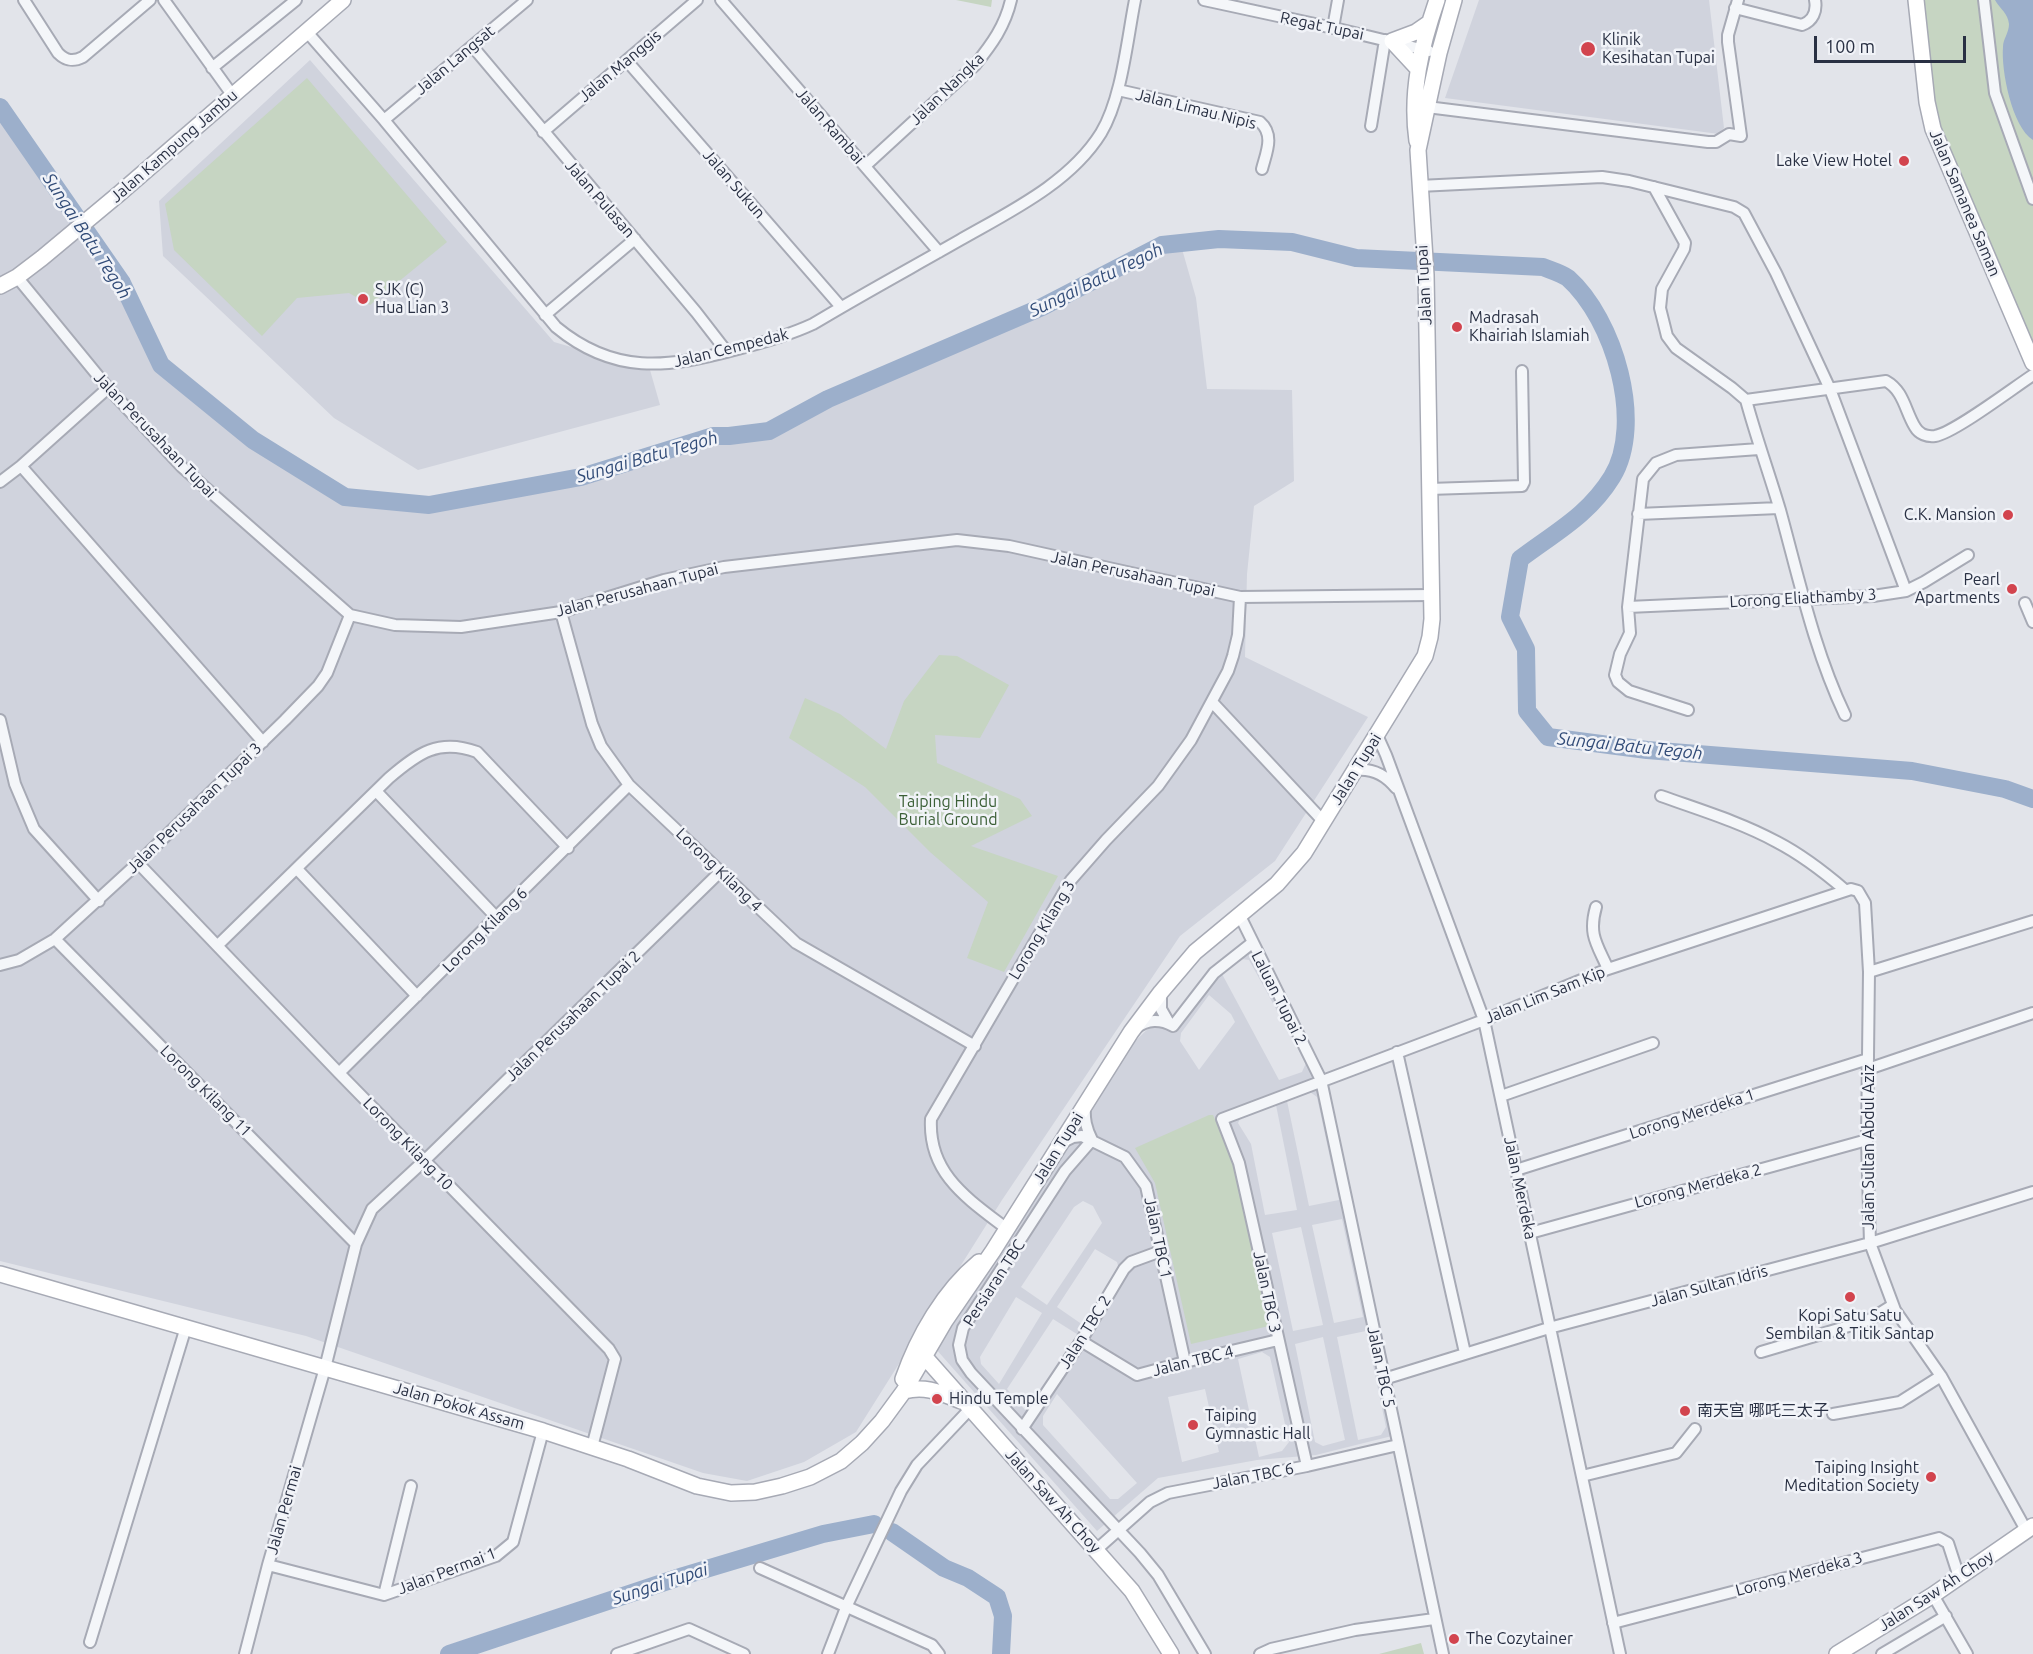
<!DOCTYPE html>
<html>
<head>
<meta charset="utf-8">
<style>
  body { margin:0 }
  #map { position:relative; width:2033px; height:1654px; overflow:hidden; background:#e2e4ea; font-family:Ubuntu,sans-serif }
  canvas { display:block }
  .scale { position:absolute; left:1814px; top:36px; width:152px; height:27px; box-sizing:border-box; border:3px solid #293043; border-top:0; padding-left:8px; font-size:18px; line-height:21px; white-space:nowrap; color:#293043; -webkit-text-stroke:4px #f1f3f8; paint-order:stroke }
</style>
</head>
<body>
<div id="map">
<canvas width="2033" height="1654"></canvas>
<div class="scale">100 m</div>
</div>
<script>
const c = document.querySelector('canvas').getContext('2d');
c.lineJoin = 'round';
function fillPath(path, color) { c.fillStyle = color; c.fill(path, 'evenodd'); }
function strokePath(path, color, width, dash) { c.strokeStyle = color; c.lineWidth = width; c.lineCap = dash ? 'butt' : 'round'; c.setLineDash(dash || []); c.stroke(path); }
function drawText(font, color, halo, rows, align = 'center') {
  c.font = font + ' Ubuntu,"Noto Sans SC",sans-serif'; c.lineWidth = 5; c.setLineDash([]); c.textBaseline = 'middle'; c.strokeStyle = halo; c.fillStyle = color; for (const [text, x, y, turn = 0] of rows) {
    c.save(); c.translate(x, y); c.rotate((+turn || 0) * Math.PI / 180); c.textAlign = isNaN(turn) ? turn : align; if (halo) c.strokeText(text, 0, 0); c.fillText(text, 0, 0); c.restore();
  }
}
fillPath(new Path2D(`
  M1479,0H1709L1724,128L1719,134L1445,98Z
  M310,60L554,342L650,370L660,405L418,470L334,418L163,256L159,201Z
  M0,118L161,358L346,503L425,509L581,477L729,436L769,431L1180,242L1196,298L1207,389L1292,390L1294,481L1254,506L1247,574L1245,657L1368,717L1275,861L1180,936L1002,1200L856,1432L804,1462L747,1481L703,1473L306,1336L0,1261Z
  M1249,948L1311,1066L1316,1081L1392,1436L1316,1455L1257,1460L1158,1478L1097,1531L935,1348L1130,1046L1153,1024L1174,1030L1211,978ZM1241,959L1249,960L1306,1063L1302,1072L1279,1080L1222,974ZM1209,995L1231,1014L1235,1022L1199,1070L1180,1041L1181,1033ZM1310,1092L1317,1097L1339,1200L1309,1206L1287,1101ZM1276,1105L1297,1210L1265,1215L1251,1144L1238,1123L1240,1119ZM1083,1201L1093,1206L1102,1223L1047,1305L1021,1287L1074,1207ZM1342,1219L1363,1317L1334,1323L1312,1225ZM1301,1227L1323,1325L1293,1331L1272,1233ZM1095,1249L1117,1262L1119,1269L1083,1325L1057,1307ZM1016,1297L1042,1313L999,1384L981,1364L980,1357ZM1053,1319L1080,1336L1034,1406L1025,1410L1007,1389ZM1366,1331L1386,1427L1381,1435L1358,1440L1337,1337ZM1323,1337L1345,1440L1323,1446L1315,1442L1295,1344ZM1262,1352L1270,1357L1289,1442L1282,1451L1259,1457L1238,1359ZM1205,1389L1219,1452L1182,1462L1168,1397ZM1057,1394L1137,1483L1118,1499H1110L1043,1425V1416Z`), '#d0d3dd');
fillPath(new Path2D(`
  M956,0H992L991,7Z
  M1920,0H2033V353L1935,128Z
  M307,78L447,242L370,305L349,293L297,298L262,336L174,250L165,204Z
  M939,655L957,656L1009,685L980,738L935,735L937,763L1020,799L1032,816L971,846L1058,876L1004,972L967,958L988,902L930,852L865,787L789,738L805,698L840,714L886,749L904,701Z
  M1209,1115H1213L1235,1164L1269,1326L1191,1344L1155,1183L1135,1148Z
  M1421,1643L1424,1654H1379Z`), '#c6d5c2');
fillPath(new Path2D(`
  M1995,0H2033V140C2012,127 2001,70 2003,47C2003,39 2009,33 2009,24C2008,13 2000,9 1995,0Z`), '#9cafcb');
strokePath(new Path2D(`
  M0,107L122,283L161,365L253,440L345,497L429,505L581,477L713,436H729L769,431L828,399L1042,307L1162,245L1219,239L1292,242L1356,258L1543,267C1550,270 1561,273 1568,278C1614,319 1645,423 1612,477C1588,516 1554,533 1520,559L1510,617L1526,649L1527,711L1548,737L1647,750L1912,771L2005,789L2033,799
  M892,1532L944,1568L968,1578L997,1597L1003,1616L1001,1654
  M449,1654L683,1576L823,1534L874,1524`), '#9cafcb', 18);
const street = new Path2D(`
  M24,0L58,53C66,61 73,62 83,57L150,0
  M164,0L233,96
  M721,0L939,252
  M1204,0L1338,29L1429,51
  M1984,0L1995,93L2033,199
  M1735,8L1802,25C1813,21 1817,11 1815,0
  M1333,28L1338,0
  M307,32L384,120L556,327C614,375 667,368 734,350C762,343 787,336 813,324C861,295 911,268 960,240C1009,212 1070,183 1101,133C1122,98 1127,40 1135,0
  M473,47L696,312L727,352
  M627,61L841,307
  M212,68L296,0
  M1118,90L1260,122C1275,135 1266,153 1262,169
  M1427,107L1708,142H1716L1729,134L1741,136L1728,42V35L1738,0
  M384,120L527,0
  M1371,126L1385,40
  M543,132L697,0
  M865,166L975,65C992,44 1005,26 1011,0
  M1419,186L1602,177L1629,181L1734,207L1744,213L1776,273L1830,389L1906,591
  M1654,187L1685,243L1684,249L1662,289L1660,308L1667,336L1676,348L1732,388L1746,400C1756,437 1769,473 1780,510C1799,579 1814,650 1845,715
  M17,277L108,388L182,467L350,615L395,625L461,627L561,612L664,580L724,567L957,540L1009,546L1240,597L1431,595
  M545,315L635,239
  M1746,400L1886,381C1904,391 1905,411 1915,427C1919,434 1927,437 1935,436C1954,433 2013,388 2033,375
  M21,466L263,742
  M0,482L21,466L108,388
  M1429,489L1522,486L1524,482L1522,371
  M1638,514L1779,508
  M2025,603L2033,622
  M1628,607L1873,596L1906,591L1924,582L1968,555
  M561,612L592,724L601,746L629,785L796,943L975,1046
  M1212,702L1324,822
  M1688,710L1629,691L1618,682L1615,675L1620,654L1630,633L1628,607L1643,479L1656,463L1676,455L1759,449
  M0,720L15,784L34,829L99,901
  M1377,735L1386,755L1484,1020L1620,1654
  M1355,770C1372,768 1385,774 1396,788
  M376,791L497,918
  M1661,796C1700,810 1740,822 1777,842C1802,855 1824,872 1845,890
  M138,863L339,1073L609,1349L615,1359L592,1447
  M297,869L417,996
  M1596,907C1588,935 1597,944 1608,969
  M1239,914L1321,1080L1443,1654
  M55,939L356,1244
  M218,945L389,778C418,753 439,738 477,752L568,848
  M0,965L19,960L55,939L138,863L285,720L318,686L327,673L350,615
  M1869,972L2033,921
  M1161,993V1009L1169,1023
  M1136,1028C1147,1019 1161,1019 1173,1026L1214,973L1252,943
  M1397,1052L1465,1353
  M1868,1069L2033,1013
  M339,1073L629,785
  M1501,1096L1653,1043
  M1085,1106C1084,1119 1086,1128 1092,1140
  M1092,1140L1065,1171L963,1328L959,1345L962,1360L971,1373L1140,1553L1158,1575L1205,1654
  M1063,1142L1073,1137L1082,1136L1125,1157L1146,1186L1185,1362
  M1516,1170L1868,1059
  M1007,1229C968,1199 928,1174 931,1119L1071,880L1106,840L1158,786L1191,740L1228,671L1233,656L1238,635L1240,597
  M1530,1233L1867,1140
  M1081,1341L1137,1375L1185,1362L1278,1340
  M1761,1352L1869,1320L1893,1305
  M1384,1379L1549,1328L1870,1243L2033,1192
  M1833,1414L1900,1402L1941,1376
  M1022,1429L1081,1341L1124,1269L1131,1262L1161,1251
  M1307,1466L1239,1163L1222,1119L1484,1020L1608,969L1851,889L1858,891L1865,903L1869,972L1867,1140L1870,1243L1895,1310L1941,1376L2026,1530
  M1582,1476L1676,1453L1695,1429
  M1096,1550L1150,1502L1168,1493L1307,1466L1398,1445
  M268,1565L384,1595L496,1556L513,1542L543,1431
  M760,1568L932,1645L939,1654
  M384,1595L411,1486
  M1933,1595L1967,1654
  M1613,1623L1939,1538L1948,1543L1959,1577
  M90,1642L186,1327
  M245,1654L268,1565L325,1368L356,1244L372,1209L424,1161L721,871
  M617,1654L689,1629L744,1654
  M828,1654L847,1605L901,1491L917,1465L970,1409
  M1260,1654L1271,1649L1355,1630L1434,1619
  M1882,1654L1946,1616`);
const secondary = new Path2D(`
  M1916,0L1927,102L1933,129L2033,363
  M1418,69L1392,41L1416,32L1429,23
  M1417,141C1410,92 1421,46 1437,0
  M0,286L17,277L42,258L120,193L343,0
  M0,1274L543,1431L628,1459L697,1486L731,1493L755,1492L782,1486L810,1477L841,1461L862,1443L882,1421L904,1391L945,1321L993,1251L1131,1032L1161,992L1195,952L1277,884L1304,853L1425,656L1430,637L1432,619L1426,275L1418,150L1439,53L1454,0
  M924,1356L1132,1591L1171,1654
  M903,1379C918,1336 944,1291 979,1262
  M904,1391C926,1385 941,1393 961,1401
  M1837,1654L1933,1595L2033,1526`);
strokePath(street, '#a7aab5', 14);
strokePath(secondary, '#a7aab5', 18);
strokePath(street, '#f4f6f9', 10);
strokePath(secondary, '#fff', 15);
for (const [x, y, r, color] of [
  [1588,49,8,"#d2444e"],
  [1904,161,6,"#d2444e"],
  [363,299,6,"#d2444e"],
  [1457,327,6,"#d2444e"],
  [2008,515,6,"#d2444e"],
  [2012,589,6,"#d2444e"],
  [1850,1297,6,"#d2444e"],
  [937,1399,6,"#d2444e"],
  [1685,1411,6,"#d2444e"],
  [1193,1425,6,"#d2444e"],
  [1931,1477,6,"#d2444e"],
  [1454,1639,6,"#d2444e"]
]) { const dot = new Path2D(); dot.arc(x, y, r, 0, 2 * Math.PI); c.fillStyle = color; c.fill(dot); strokePath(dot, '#f1f3f8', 2); }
drawText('16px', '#293043', '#f1f3f8', [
  ["Regat Tupai",1322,26,12],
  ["Jalan Langsat",455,60,-40],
  ["Jalan Manggis",620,66,-40],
  ["Jalan Nangka",947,89,-44],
  ["Jalan Limau Nipis",1196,109,14],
  ["Jalan Rambai",830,126,49],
  ["Jalan Kampung Jambu",174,146,-41],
  ["Jalan Sukun",734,184,49],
  ["Jalan Pulasan",600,199,49],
  ["Jalan Samanea Saman",1965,203,67],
  ["Jalan Tupai",1424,285,-93],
  ["Jalan Cempedak",731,348,-14],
  ["Jalan Perusahaan Tupai",155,435,46],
  ["Jalan Perusahaan Tupai",1133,574,12],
  ["Jalan Perusahaan Tupai",637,590,-15],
  ["Lorong Eliathamby 3",1803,598,-3],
  ["Jalan Tupai",1356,769,-58],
  ["Jalan Perusahaan Tupai 3",194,808,-44],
  ["Lorong Kilang 4",719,870,44],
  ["Lorong Kilang 6",485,930,-45],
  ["Lorong Kilang 3",1042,930,-59],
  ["Jalan Lim Sam Kip",1545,995,-22],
  ["Laluan Tupai 2",1279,998,63],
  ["Jalan Perusahaan Tupai 2",573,1016,-44],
  ["Lorong Kilang 11",206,1091,45],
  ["Lorong Merdeka 1",1692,1114,-18],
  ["Lorong Kilang 10",408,1144,46],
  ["Jalan Sultan Abdul Aziz",1869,1147,-90],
  ["Jalan Tupai",1058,1148,-58],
  ["Lorong Merdeka 2",1698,1186,-15],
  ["Jalan Merdeka",1520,1188,78],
  ["Jalan TBC 1",1158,1238,78],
  ["Persiaran TBC",994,1283,-57],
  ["Jalan Sultan Idris",1709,1286,-15],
  ["Jalan TBC 3",1267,1292,78],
  ["Jalan TBC 2",1085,1332,-58],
  ["Jalan TBC 4",1193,1361,-14],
  ["Jalan TBC 5",1381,1367,78],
  ["Jalan Pokok Assam",459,1406,16],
  ["Jalan TBC 6",1253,1476,-11],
  ["Jalan Saw Ah Choy",1053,1501,48],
  ["Jalan Permai",284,1510,-74],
  ["Jalan Permai 1",447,1571,-21],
  ["Lorong Merdeka 3",1799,1574,-15],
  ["Jalan Saw Ah Choy",1936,1591,-33]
]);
drawText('16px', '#293043', '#f1f3f8', [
  ["Klinik",1602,40],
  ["Kesihatan Tupai",1602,58],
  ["Lake View Hotel",1892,161,"right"],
  ["SJK (C)",375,290],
  ["Hua Lian 3",375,308],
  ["Madrasah",1469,318],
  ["Khairiah Islamiah",1469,336],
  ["C.K. Mansion",1996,515,"right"],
  ["Pearl",2000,580,"right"],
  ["Apartments",2000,598,"right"],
  ["Kopi Satu Satu",1850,1316,"center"],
  ["Sembilan & Titik Santap",1850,1334,"center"],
  ["Hindu Temple",949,1399],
  ["南天宫 哪吒三太子",1697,1411],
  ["Taiping",1205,1416],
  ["Gymnastic Hall",1205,1434],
  ["Taiping Insight",1919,1468,"right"],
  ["Meditation Society",1919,1486,"right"],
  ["The Cozytainer",1466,1639]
], 'left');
drawText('16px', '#3b5f36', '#f1f3f8', [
  ["Taiping Hindu",948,802],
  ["Burial Ground",948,820]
]);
drawText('italic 18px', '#324c78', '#f1f3f8', [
  ["Sungai Batu Tegoh",87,236,57],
  ["Sungai Batu Tegoh",1096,280,-26],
  ["Sungai Batu Tegoh",647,457,-16],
  ["Sungai Batu Tegoh",1630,746,6],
  ["Sungai Tupai",660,1584,-18]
]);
</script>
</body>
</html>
